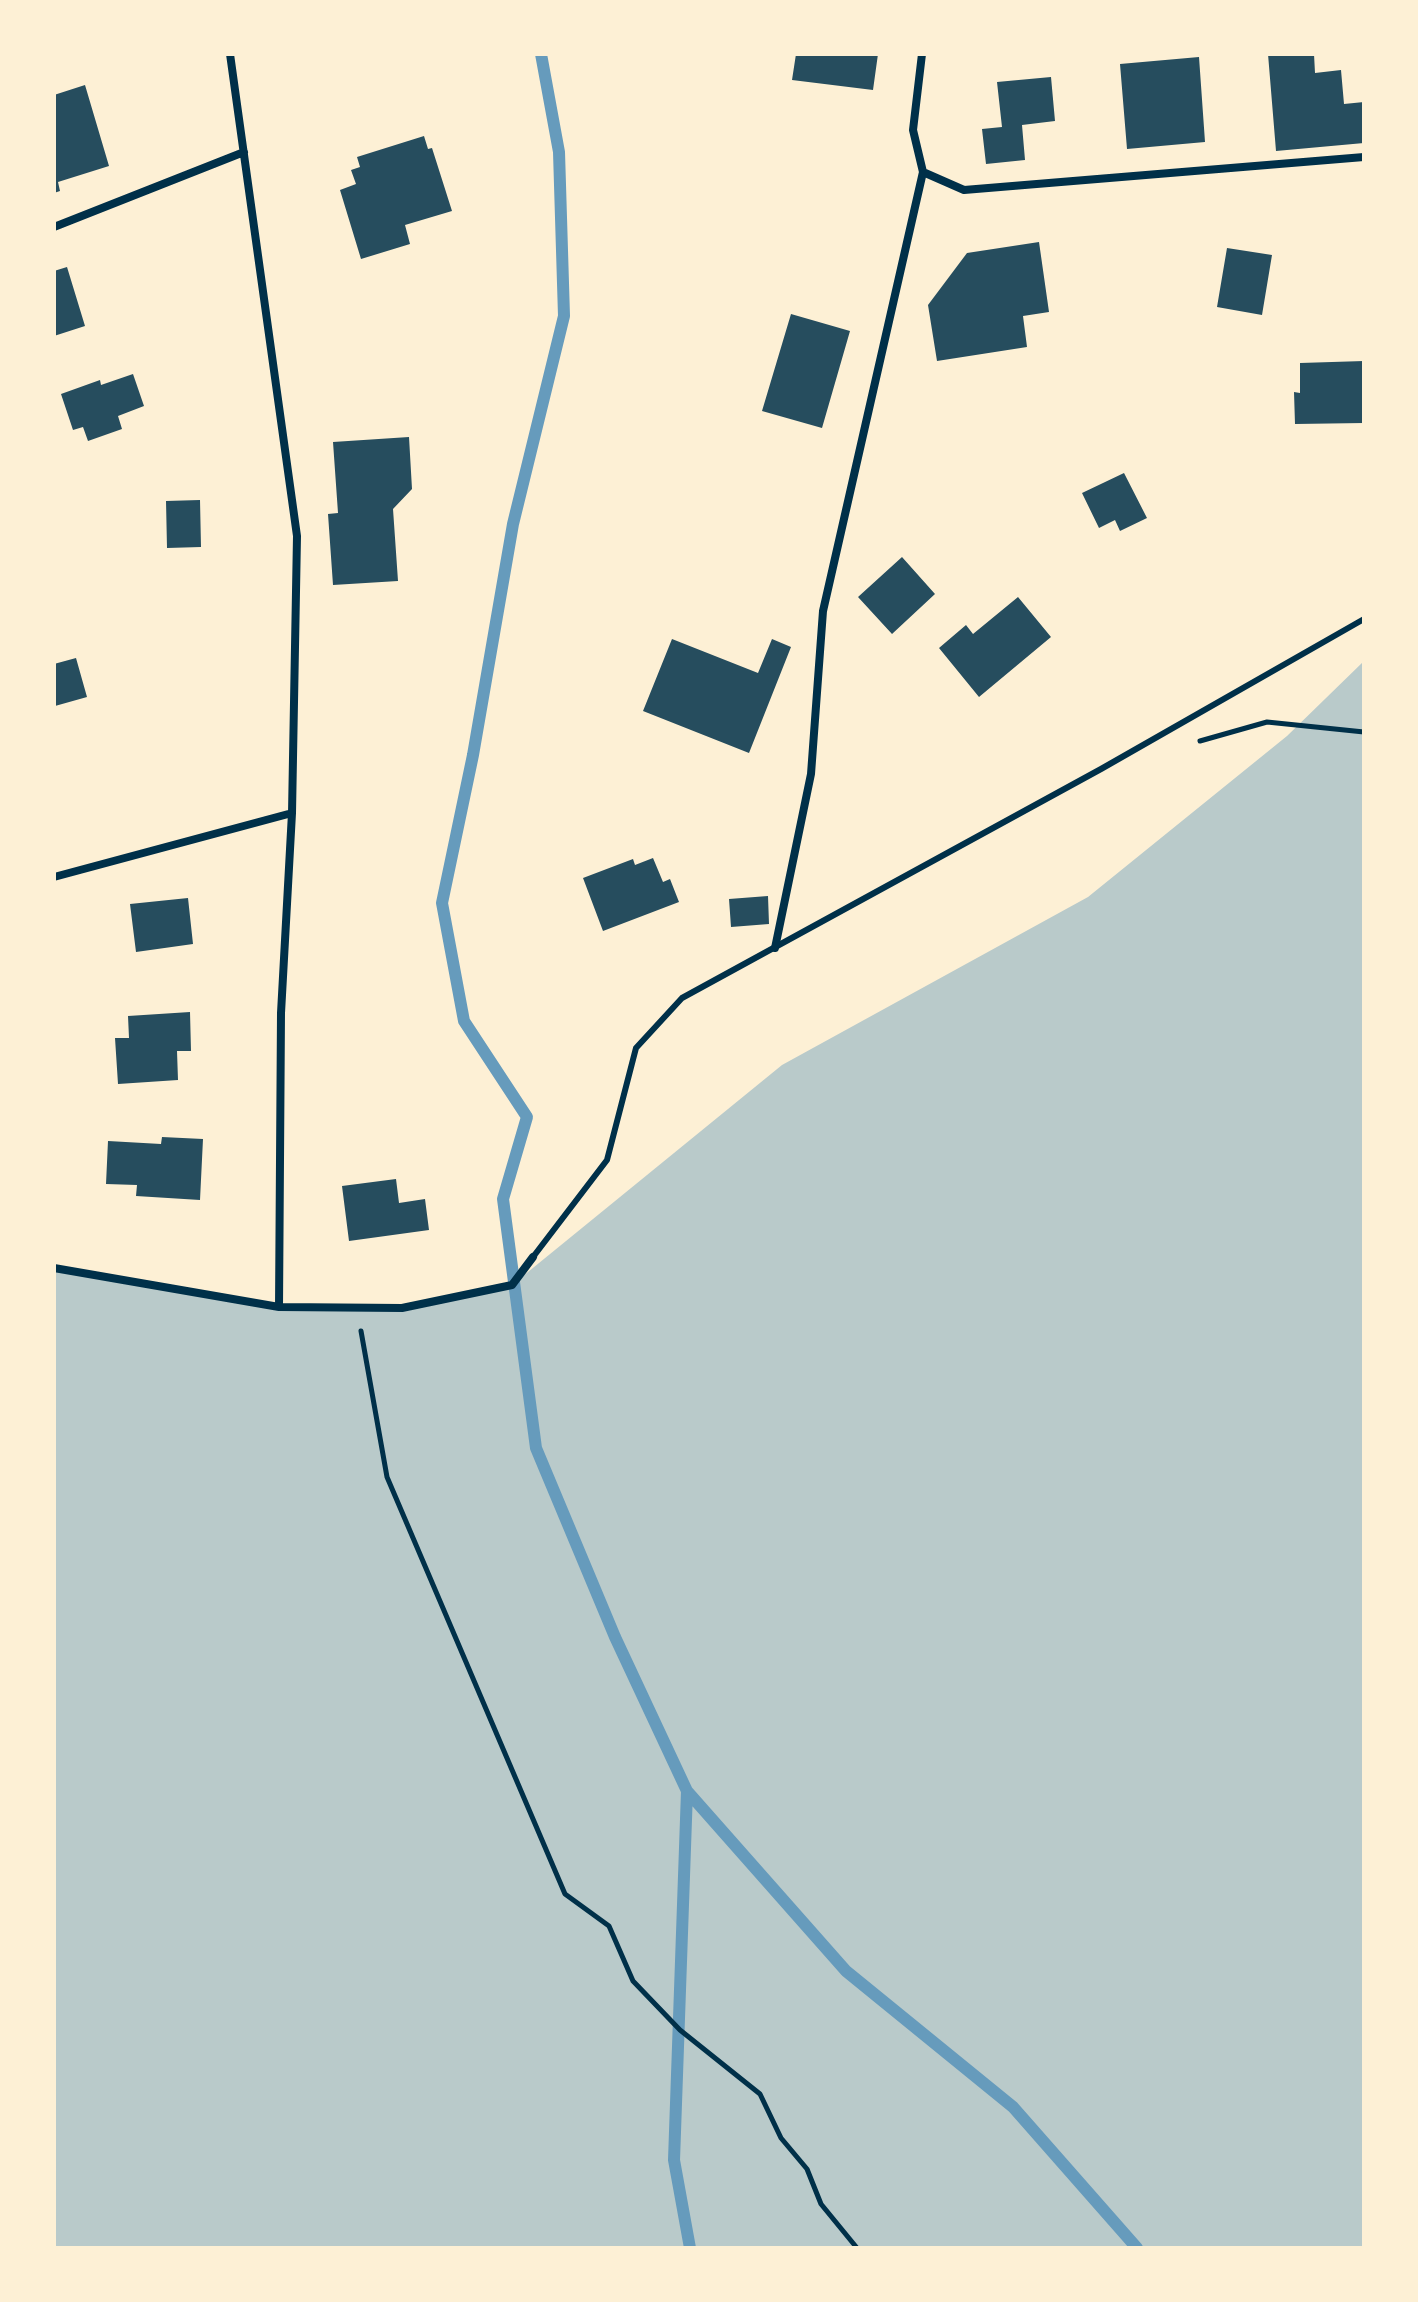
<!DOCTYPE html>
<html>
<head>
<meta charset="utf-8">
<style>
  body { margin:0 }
  #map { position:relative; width:1418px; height:2302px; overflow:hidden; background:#fdf0d5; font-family:Raleway,sans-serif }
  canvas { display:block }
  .frame { position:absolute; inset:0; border:56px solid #fdf0d5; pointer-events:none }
</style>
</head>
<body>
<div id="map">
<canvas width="1418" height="2302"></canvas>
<div class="frame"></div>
</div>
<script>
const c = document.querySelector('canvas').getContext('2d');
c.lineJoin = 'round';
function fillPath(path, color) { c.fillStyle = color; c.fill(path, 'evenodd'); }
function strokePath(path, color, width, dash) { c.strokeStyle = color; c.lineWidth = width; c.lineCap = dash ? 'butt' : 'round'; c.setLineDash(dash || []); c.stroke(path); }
fillPath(new Path2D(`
  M1364,661V2248H54V1268L279,1307L402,1308L512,1285L782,1065L1088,897L1287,736Z`), '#b9caca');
strokePath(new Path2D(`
  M541,54L559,152L564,316L513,524L473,755L442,903L464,1021L527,1117L503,1199L536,1448L615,1637L687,1791L846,1971L1013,2107L1137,2248
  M687,1791L674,2160L690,2248`), '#669bbc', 12);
fillPath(new Path2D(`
  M796,54H878L873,90L792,80Z
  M1268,54H1314L1315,73L1341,70L1344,104L1364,102V143L1276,151Z
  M1199,57L1205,142L1127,149L1120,64Z
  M1051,77L1055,121L1022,125L1025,160L986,164L982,129L1002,127L997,82Z
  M85,85L109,166L58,182L60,191L54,193V95Z
  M424,136L428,149L432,148L452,211L405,225L410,244L361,259L340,190L356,184L351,170L360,167L357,157Z
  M1039,242L1049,312L1023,316L1027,347L937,361L928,305L967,253Z
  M1227,248L1272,255L1262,315L1217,307Z
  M67,267L85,326L54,336V271Z
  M791,314L850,331L822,428L762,411Z
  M1364,361V423L1295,424L1294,392L1300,393V363Z
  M133,374L144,406L118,416L122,429L88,441L83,427L73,430L61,394L100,380L101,385Z
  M409,437L412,489L393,509L398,581L333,585L328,514L338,513L333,442Z
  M1124,473L1147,518L1120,531L1115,520L1099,528L1082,493Z
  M200,500L201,547L167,548L166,501Z
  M902,557L935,594L892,634L858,597Z
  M1018,597L1051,637L979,697L939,648L966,625L973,634Z
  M672,639L758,673L772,639L791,647L749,753L643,711Z
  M76,658L87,697L55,706L54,664Z
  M653,858L663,882L670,879L679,902L603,931L583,878L633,859L635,865Z
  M768,896L769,924L731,927L729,899Z
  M188,898L193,944L136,952L130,904Z
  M190,1012L191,1051H177L178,1080L118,1084L115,1038H129L128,1016Z
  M162,1137L203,1139L200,1200L136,1196L137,1185L106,1184L108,1141L161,1144Z
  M396,1179L399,1203L425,1199L429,1230L349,1241L342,1186Z`), '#264d5e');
strokePath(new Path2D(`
  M1200,741L1267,722L1364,732
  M361,1331L387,1477L565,1894L609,1926L633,1981L680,2030L760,2094L781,2138L807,2169L821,2204L857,2248`), '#003049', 5);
strokePath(new Path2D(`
  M533,1257L607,1160L636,1048L682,998L1101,769L1364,619`), '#003049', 6);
strokePath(new Path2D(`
  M230,54L297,536L292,813L281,1013L279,1307
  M923,172L964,190L1364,157
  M54,227L244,152
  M54,877L292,813
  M775,948L811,774L823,611L923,172L913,130L922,54
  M54,1268L279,1307L402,1308L512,1285L533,1257`), '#003049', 8);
</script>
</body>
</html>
